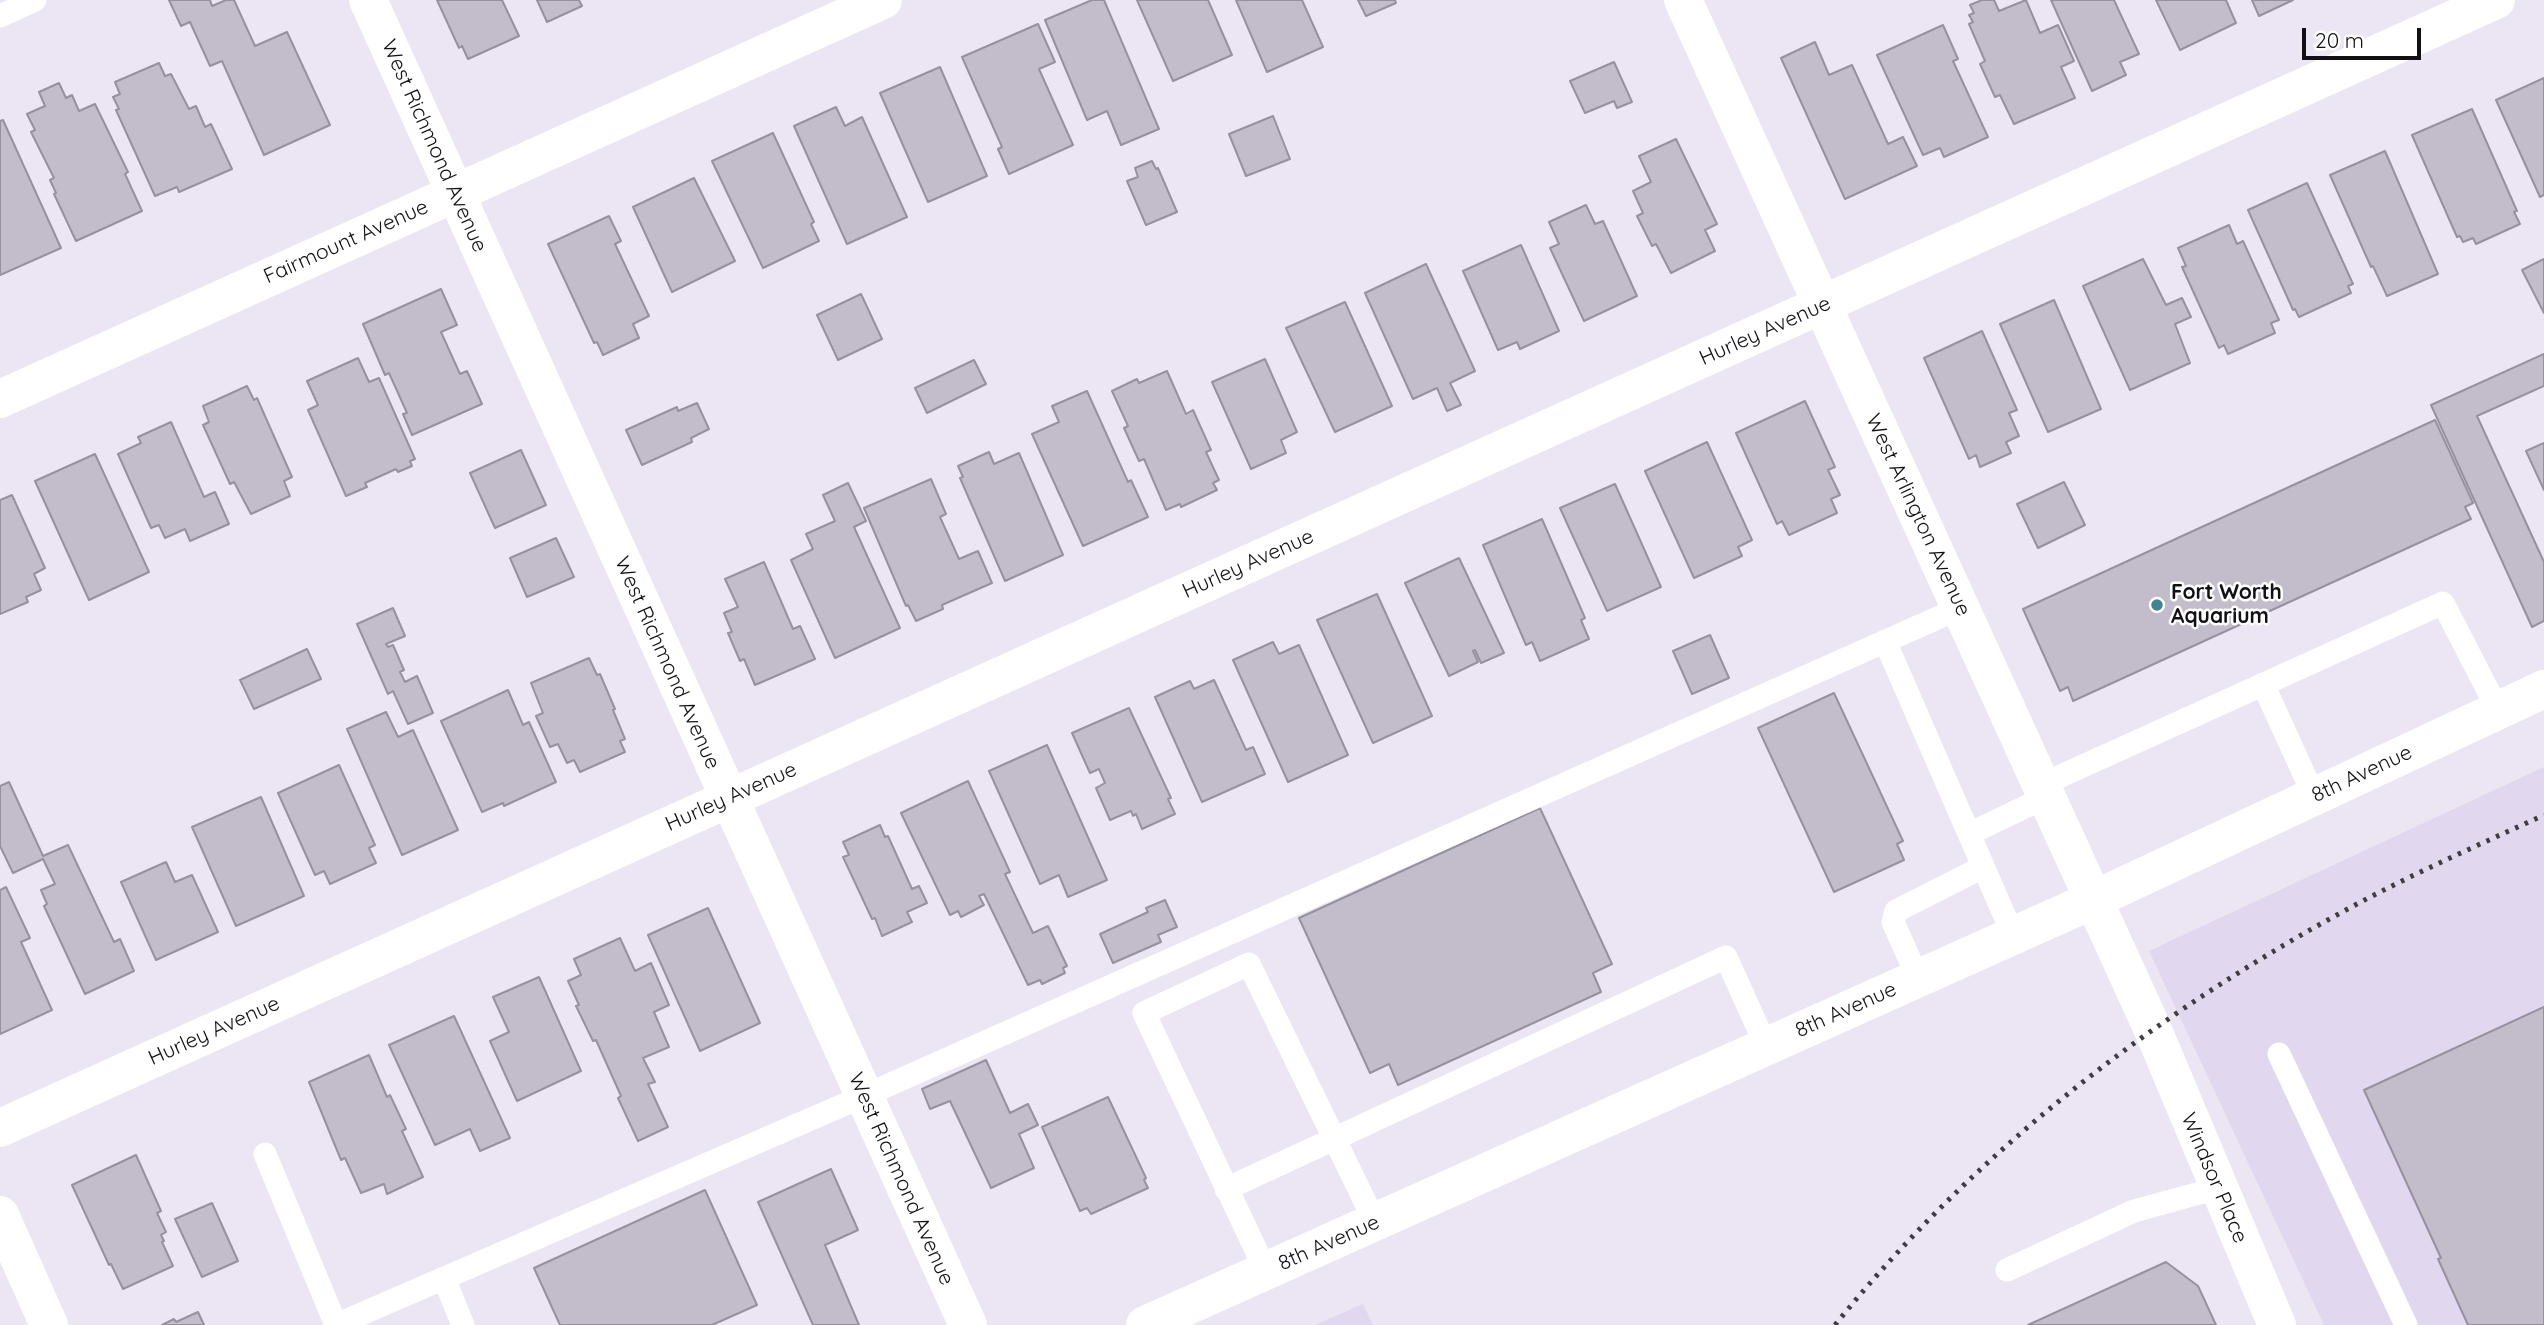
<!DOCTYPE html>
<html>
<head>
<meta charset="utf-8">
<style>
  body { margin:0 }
  #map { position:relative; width:2544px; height:1325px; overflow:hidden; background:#ece5f4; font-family:Quicksand,sans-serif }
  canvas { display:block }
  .scale { position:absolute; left:2302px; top:28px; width:119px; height:32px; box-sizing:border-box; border:4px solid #121015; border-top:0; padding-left:9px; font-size:21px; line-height:24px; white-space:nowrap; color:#121015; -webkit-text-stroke:5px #fff; paint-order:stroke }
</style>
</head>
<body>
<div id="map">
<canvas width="2544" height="1325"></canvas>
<div class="scale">20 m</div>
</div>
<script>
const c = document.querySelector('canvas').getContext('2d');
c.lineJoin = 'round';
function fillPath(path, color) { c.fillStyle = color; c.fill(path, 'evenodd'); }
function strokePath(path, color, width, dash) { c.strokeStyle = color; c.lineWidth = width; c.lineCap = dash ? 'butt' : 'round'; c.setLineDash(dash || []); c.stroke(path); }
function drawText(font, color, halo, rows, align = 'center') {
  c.font = font + ' Quicksand,sans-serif'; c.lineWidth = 5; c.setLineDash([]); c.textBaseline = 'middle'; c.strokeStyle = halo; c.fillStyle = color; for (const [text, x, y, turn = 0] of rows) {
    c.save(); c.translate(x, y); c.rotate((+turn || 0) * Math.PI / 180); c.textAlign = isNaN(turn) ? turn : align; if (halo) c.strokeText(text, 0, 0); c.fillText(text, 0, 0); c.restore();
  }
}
fillPath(new Path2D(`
  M2544,767V1325H2324L2149,951Z
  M1363,1304L1373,1325H1315Z`), '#e1d7ee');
const building = new Path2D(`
  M169,0H210L212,6L226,0H234L255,46L287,32L330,125L264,155L222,61L210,66L190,22L181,26Z
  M437,0H502L519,36L468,59L462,46L459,48Z
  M537,0H579L582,6L547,22Z
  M1092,0H1104L1159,129L1121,145L1107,111L1087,120L1045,20Z
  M1137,0H1208L1232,55L1173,81Z
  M1236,0H1302L1323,47L1267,72Z
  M1358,0H1395L1396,3L1366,16Z
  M1982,0H1994L1999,11L2026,0L2040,33L2058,25L2074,61L2061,67L2075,98L2014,124L2000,95L1995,97L1980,64L1985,61L1969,24L1973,22L1969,15L1974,13L1970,5Z
  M2051,0H2114L2139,54L2120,62L2126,75L2092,91Z
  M2156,0H2226L2236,23L2180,50Z
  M2252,0H2293L2259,16Z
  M1038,24L1055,62L1039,69L1073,145L1009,174L998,149L1002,147L962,57Z
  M1943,25L1958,59L1953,61L1988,137L1944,157L1940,148L1923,155L1877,55Z
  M1815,42L1829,75L1852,65L1888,144L1903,137L1917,166L1845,199L1781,58Z
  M1614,62L1632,102L1617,108L1614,101L1585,113L1570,81Z
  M159,63L165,76L171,74L189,109L196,106L205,127L211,124L232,169L179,192L177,187L155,196L116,110L119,109L113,97L120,94L115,82Z
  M940,67L987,176L928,202L880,93Z
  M2544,78V195L2540,197L2496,100Z
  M59,83L66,98L72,95L79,111L95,104L128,172L125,174L142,211L76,241L54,194L56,193L50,180L54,178L31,132L35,130L27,114L45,106L39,92Z
  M836,107L845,126L862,117L907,217L847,244L794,126Z
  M2472,109L2517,211L2514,212L2520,224L2476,244L2473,238L2463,242L2460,236L2457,237L2412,135Z
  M1273,116L1290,159L1246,176L1229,134Z
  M3,120L61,248L0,275V121Z
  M773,133L814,222L811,224L819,241L763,268L712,161Z
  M1676,139L1717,224L1705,230L1715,251L1671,273L1656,244L1652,246L1637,216L1643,213L1633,191L1651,182L1639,156Z
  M2385,151L2438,274L2387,296L2373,266L2371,267L2330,175Z
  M1152,161L1156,169L1158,168L1177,212L1146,225L1127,181L1138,177L1135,168Z
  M694,178L735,261L672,292L633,207Z
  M2307,183L2353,284L2348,286L2351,293L2299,317L2295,309L2293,310L2248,210Z
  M1586,205L1595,224L1603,221L1637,296L1584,321L1550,248L1559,244L1549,222Z
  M609,216L621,241L615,244L649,316L633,324L639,338L603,355L597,342L594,343L548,244Z
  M2229,225L2237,244L2243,241L2279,320L2271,323L2275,333L2228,354L2224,345L2219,348L2182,267L2186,266L2178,248Z
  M1521,245L1559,331L1520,349L1517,342L1498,350L1463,271Z
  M2143,259L2166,305L2182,298L2191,317L2175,324L2190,363L2130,390L2083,286Z
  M2544,259V313L2522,270Z
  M1426,264L1475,371L1450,383L1461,405L1447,411L1437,388L1413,399L1365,293Z
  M441,289L457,325L441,332L460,374L467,371L482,404L412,435L403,414L407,413L389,373L385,375L363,324Z
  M861,294L882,339L838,360L817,315Z
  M2054,300L2101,409L2048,432L2000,324Z
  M1345,302L1392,406L1335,432L1286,328Z
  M1982,331L2017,410L2009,413L2019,436L2006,442L2011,453L1980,467L1976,455L1969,459L1924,358Z
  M2544,354V386L2477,416L2544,562V621L2532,627L2431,405Z
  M358,358L369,382L379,378L415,459L410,461L412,466L398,472L396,469L365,483L367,487L346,496L308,410L318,405L307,381Z
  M1265,359L1297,432L1281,440L1286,453L1251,469L1212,382Z
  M974,360L986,384L927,413L915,388Z
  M1167,371L1186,414L1193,410L1211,450L1206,452L1219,480L1213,483L1217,490L1181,507L1180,504L1166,510L1144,459L1139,461L1124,428L1128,426L1112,391L1137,379L1139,383Z
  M247,386L254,400L257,398L292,477L284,481L290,496L251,514L234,482L230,484L203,425L209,422L203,406Z
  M1087,391L1128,482L1131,480L1148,517L1083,546L1032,434L1059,422L1052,406Z
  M1805,401L1835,467L1828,470L1840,495L1831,499L1837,513L1789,535L1782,521L1777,524L1736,433Z
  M697,403L709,429L691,438L692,442L642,465L626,430L677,407L678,411Z
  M2435,420L2473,503L2465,507L2471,519L2073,701L2068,687L2060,691L2023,609Z
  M171,422L204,497L215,492L229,524L190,541L185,529L165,538L159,525L151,528L118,454L141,443L138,437Z
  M1707,442L1752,540L1738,547L1742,556L1694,578L1645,471Z
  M2544,443V490L2526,451Z
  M521,450L546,505L495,528L470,473Z
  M989,452L994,464L1019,453L1063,555L1005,581L960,478L963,477L958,466Z
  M95,454L149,572L89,600L35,481Z
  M931,479L946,514L940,517L959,559L978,551L992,583L942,605L943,609L916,621L908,605L906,606L864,508Z
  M2064,482L2085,525L2038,548L2017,504Z
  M848,483L866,521L854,527L900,628L835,658L791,560L813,549L806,534L835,521L823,495Z
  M1615,484L1661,587L1607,611L1560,508Z
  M12,495L45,568L34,574L41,590L26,597L28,602L0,614V500Z
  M1542,519L1585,618L1581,620L1589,639L1540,661L1532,642L1526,645L1483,545Z
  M556,538L574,577L527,597L510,558Z
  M1459,558L1504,653L1481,663L1475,650L1473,651L1478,662L1449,676L1405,583Z
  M764,562L793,629L800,626L815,659L755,685L744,659L740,661L728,633L732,632L724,613L738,607L725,579Z
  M1377,594L1432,716L1373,743L1317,620Z
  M393,608L405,636L386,644L388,647L393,645L404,670L400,672L405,682L417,676L433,713L408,724L393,691L388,694L357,624Z
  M1710,635L1729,678L1692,694L1673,651Z
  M1273,642L1279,654L1299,645L1348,755L1288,782L1233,660Z
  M307,649L321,679L254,709L240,680Z
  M589,658L597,675L600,674L615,709L613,710L625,739L620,741L625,752L580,772L574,760L567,763L558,744L550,747L536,716L543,713L531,683Z
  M1214,680L1246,750L1253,747L1265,774L1202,802L1155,697L1190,681L1194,689Z
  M508,690L523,725L529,722L556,782L504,806L503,803L482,812L441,721Z
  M1834,693L1903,841L1897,844L1904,860L1834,892L1758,728Z
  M1129,708L1171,798L1168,799L1175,814L1142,829L1136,814L1133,816L1131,811L1110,820L1096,788L1105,783L1099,769L1090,773L1072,733Z
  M386,712L398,737L413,730L458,830L402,855L347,729Z
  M1047,745L1107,880L1068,897L1059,875L1040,884L989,771Z
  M339,765L375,845L369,848L376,863L330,884L324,871L315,875L278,793Z
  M968,781L1010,872L1005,874L1033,933L1048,926L1067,966L1063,968L1065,973L1042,984L1040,980L1028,985L984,894L979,896L984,905L961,917L958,911L950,915L901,813Z
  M9,782L43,856L68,845L114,942L120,939L134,971L85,994L44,906L47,904L41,890L55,884L43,859L13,873L0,846V786Z
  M261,797L304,896L236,926L192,827Z
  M1540,808L1612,964L1593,973L1601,992L1398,1085L1389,1064L1370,1073L1299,918Z
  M880,825L885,837L888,836L912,889L919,886L927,903L907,912L912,922L882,936L875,918L872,919L843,857L849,855L843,842Z
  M166,862L175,882L192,875L218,932L156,960L121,882Z
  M6,887L30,938L21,942L52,1010L0,1034V890Z
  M1165,900L1177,927L1158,935L1161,942L1113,963L1100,934L1148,912L1146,908Z
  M708,908L760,1023L700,1051L648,935Z
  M620,938L635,971L651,963L669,1005L654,1012L669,1047L643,1058L655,1082L648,1084L668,1127L638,1141L618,1098L621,1096L596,1040L593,1041L576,1006L579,1005L568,981L581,975L574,959Z
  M539,977L581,1071L517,1101L490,1041L509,1032L493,997Z
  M2544,1007V1325H2468L2438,1259L2441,1258L2364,1090Z
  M454,1016L510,1138L480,1151L470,1129L435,1145L389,1045Z
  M369,1055L387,1097L390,1095L406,1129L402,1131L423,1177L387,1194L384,1184L361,1193L345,1158L341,1160L309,1082Z
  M986,1060L1010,1113L1028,1104L1038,1125L1019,1134L1034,1168L991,1188L950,1101L930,1109L922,1089Z
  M1108,1097L1146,1178L1144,1180L1148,1188L1091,1214L1087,1208L1080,1211L1042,1127Z
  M136,1155L161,1211L157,1213L166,1232L161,1235L164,1241L162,1242L173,1266L123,1289L111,1264L109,1265L72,1185Z
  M831,1169L858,1230L825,1245L859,1325H813L758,1202Z
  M705,1190L757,1305L712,1325H560L534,1268Z
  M212,1203L238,1261L202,1277L175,1219Z
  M2166,1262L2198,1286L2216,1325H2028Z
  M198,1312L204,1325H162L174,1319L176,1322Z`);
fillPath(building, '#c3bccb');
strokePath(building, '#97919f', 2);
strokePath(new Path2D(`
  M0,16L35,0
  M1885,641L2013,935
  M2263,684L2314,796
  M2041,785L2443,603L2498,710
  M1969,834L2046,797
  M1918,978L1893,922L1896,911L1983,867
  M2279,1054L2406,1325
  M265,1154L336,1325
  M1226,1189L1726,957L1766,1046
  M2007,1270L2134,1211L2218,1188
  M1266,1271L1144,1013L1249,964L1375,1222
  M444,1278L463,1325
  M336,1325L864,1096L1960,608`), '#fff', 23);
strokePath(new Path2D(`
  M368,0L968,1325
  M1683,0L2153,1030L2277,1325
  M0,399L883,0
  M0,1128L2496,0
  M0,1215L49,1325`), '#fff', 38);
strokePath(new Path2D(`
  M1145,1325L2093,900L2544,689`), '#fff', 38);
strokePath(new Path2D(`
  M1835,1325C1971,1156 2146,1020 2335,916C2403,878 2474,847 2544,815`), '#3f3c43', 5, [3.5, 7]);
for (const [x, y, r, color] of [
  [2157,605,7,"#418494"]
]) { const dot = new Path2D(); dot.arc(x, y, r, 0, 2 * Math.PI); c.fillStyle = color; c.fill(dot); strokePath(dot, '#fff', 2.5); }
drawText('21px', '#121015', '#fff', [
  ["West Richmond Avenue",434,146,66],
  ["Fairmount Avenue",346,242,-24],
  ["Hurley Avenue",1765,331,-24],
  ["West Arlington Avenue",1918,515,65],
  ["Hurley Avenue",1248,564,-24],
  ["West Richmond Avenue",667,663,66],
  ["8th Avenue",2362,774,-25],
  ["Hurley Avenue",731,797,-24],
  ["8th Avenue",1846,1010,-24],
  ["Hurley Avenue",214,1031,-24],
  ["Windsor Place",2214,1178,67],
  ["West Richmond Avenue",901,1179,66],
  ["8th Avenue",1329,1243,-24]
]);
drawText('bold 21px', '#121015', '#fff', [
  ["Fort Worth",2171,593],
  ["Aquarium",2171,617]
], 'left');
</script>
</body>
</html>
